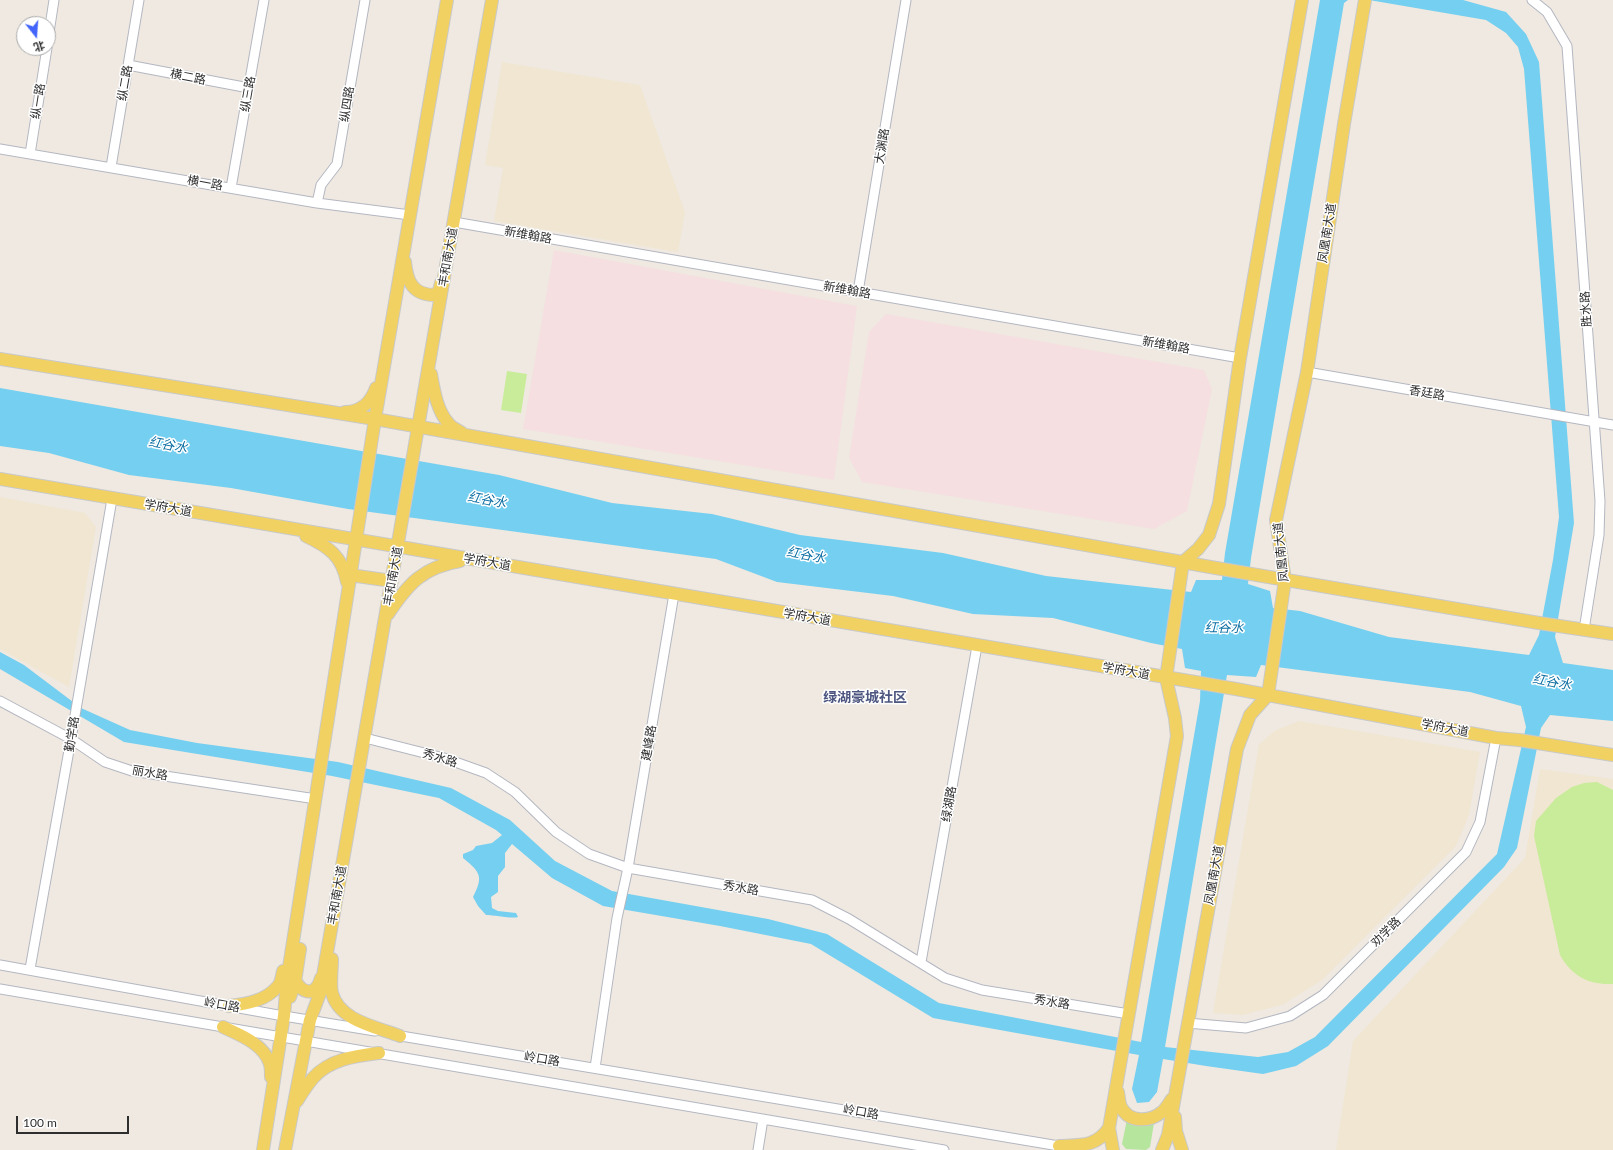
<!DOCTYPE html>
<html>
<head>
<meta charset="utf-8">
<style>
  body { margin:0 }
  #map { position:relative; width:1613px; height:1150px; overflow:hidden; background:#efe9e1; font-family:Lato,"Noto Sans SC",sans-serif }
  canvas { display:block }
  .north { position:absolute; left:16px; top:16px; width:40px; height:40px; box-sizing:border-box; background:#fff; border:1px solid #ababab; border-radius:50%; rotate:163deg; font-size:11px; font-weight:700; line-height:16px; text-align:center; color:#2e2e2e }
  .north::after { content:''; display:block; margin:auto; width:14px; height:18px; background:#4264fb; clip-path:polygon(50% 0,100% 100%,50% 72%,0 100%) }
  .scale { position:absolute; left:16px; top:1116px; width:113px; height:18px; box-sizing:border-box; border:2px solid #2e2e2e; border-top:0; padding-left:5px; font-size:12px; line-height:14px; white-space:nowrap; color:#2e2e2e; -webkit-text-stroke:3px #fff; paint-order:stroke }
</style>
</head>
<body>
<div id="map">
<canvas width="1613" height="1150"></canvas>
<div class="north">北</div>
<div class="scale">100 m</div>
</div>
<script>
const c = document.querySelector('canvas').getContext('2d');
c.lineJoin = 'round';
function fillPath(path, color) { c.fillStyle = color; c.fill(path, 'evenodd'); }
function strokePath(path, color, width, dash) { c.strokeStyle = color; c.lineWidth = width; c.lineCap = dash ? 'butt' : 'round'; c.setLineDash(dash || []); c.stroke(path); }
function drawText(font, color, halo, rows, align = 'center') {
  c.font = font + ' Lato,"Noto Sans SC",sans-serif'; c.lineWidth = 3; c.setLineDash([]); c.textBaseline = 'middle'; c.strokeStyle = halo; c.fillStyle = color; for (const [text, x, y, turn = 0] of rows) {
    c.save(); c.translate(x, y); c.rotate((+turn || 0) * Math.PI / 180); c.textAlign = isNaN(turn) ? turn : align; if (halo) c.strokeText(text, 0, 0); c.fillText(text, 0, 0); c.restore();
  }
}
fillPath(new Path2D(`
  M502,62L640,85L685,212L678,252L494,221L503,168L485,165Z
  M0,497L85,513L96,527L69,687L0,649Z
  M1299,721L1480,752L1469,815L1456,846L1322,980L1284,1004L1243,1015L1213,1013L1259,744L1276,730Z
  M1540,769L1613,779V1150H1336L1353,1041L1525,858Z`), '#f0e6d1');
fillPath(new Path2D(`
  M554,250L857,306L834,480L523,429Z
  M886,314L1204,370L1212,389L1187,511L1154,529L862,482L849,458L869,332Z`), '#f5dfe0');
fillPath(new Path2D(`
  M1127,1119L1154,1123L1150,1147L1146,1150L1126,1149L1122,1144Z`), '#b6e59e');
fillPath(new Path2D(`
  M507,371L527,374L521,413L501,410Z
  M1597,782L1613,790V984H1612C1588,985 1571,975 1560,955L1534,836L1536,821L1556,798L1572,787L1584,783Z`), '#c9ec9a');
fillPath(new Path2D(`
  M1320,0H1348L1344,3L1251,558L1248,584L1270,591L1273,608L1300,611L1389,637L1529,655L1539,635L1553,560L1559,517L1524,69L1518,47L1506,33L1486,20L1369,0H1463L1506,12L1526,34L1539,62L1574,523L1555,637L1563,663L1613,670V721L1550,715L1541,728L1517,848L1504,867L1328,1046L1296,1066L1263,1074L1206,1066L1163,1059L1157,1092L1149,1102L1137,1103L1132,1089L1139,1055L933,1018L811,944L720,926L603,906L552,878L512,844L505,853V867L498,876V892L491,897L492,908L498,911L516,913L518,917C513,919 494,915 486,915L478,906L473,897C484,876 480,872 463,858V854L473,850L476,846L492,843L502,835L496,830L439,798L332,776L124,742L0,669V652L24,665L81,708L130,730L197,743L338,762L451,788L510,820L555,861L612,891L768,919L827,934L939,1003L1141,1042L1200,701L1201,671L1185,668L1182,649L1151,643L1053,618L973,614L893,596L777,582L716,559L348,509L231,488L129,475L49,453L0,446V388L499,475L612,503L712,514L800,535L943,553L1046,576L1191,592L1196,580H1222L1225,553ZM1261,665L1470,692L1521,706L1526,727L1497,854L1315,1037L1288,1052L1258,1057L1165,1047L1227,675L1256,677Z`), '#75cff0');
const minor = new Path2D(`
  M1532,0L1547,12L1567,46L1600,501L1599,535L1584,630
  M48,39L54,0
  M128,65L249,88
  M0,149L317,203L410,215
  M30,154L47,48
  M111,167L139,0
  M231,188L264,0
  M317,203L321,185L337,164L365,0
  M454,222L1240,358
  M858,292L906,0
  M1307,372L1613,425
  M0,701L71,739L105,762L132,771L316,799
  M365,738L444,758L486,773L515,792L556,832L589,854L628,868L812,900L849,919L945,978L982,990L1129,1014
  M921,962L977,646
  M0,965L278,1015L375,1031
  M30,969L71,739L112,499
  M0,989L944,1150
  M1187,1023L1246,1028L1290,1016L1323,995L1466,852L1480,822L1496,738
  M395,1035L1065,1147
  M595,1068L617,918L628,868L674,594
  M758,1150L763,1119`);
const major = new Path2D(`
  M405,262C407,282 413,295 435,295L439,291L441,283
  M0,359L375,419L1216,568L1539,623L1613,634
  M431,374C434,391 437,411 449,424C452,428 458,430 462,433
  M345,412C361,412 371,402 376,388
  M0,479L1236,689L1496,738L1519,740L1613,755
  M306,536C329,547 342,556 347,582
  M350,575L392,581
  M388,614C408,584 423,567 460,561
  M332,959C332,968 330,985 332,993C339,1021 377,1027 400,1036
  M293,976C300,993 315,999 321,978
  M290,997L295,982L300,949
  M229,1006C246,1004 266,1001 278,986C281,983 282,976 283,971
  M223,1027C240,1035 264,1044 270,1064C271,1068 271,1073 271,1077
  M1118,1092C1119,1097 1119,1103 1121,1107C1129,1123 1150,1122 1162,1112C1166,1109 1169,1103 1172,1099
  M297,1101C302,1093 307,1085 313,1078C330,1059 355,1056 379,1053
  M1175,1117L1176,1131L1182,1150
  M1059,1146C1081,1145 1096,1147 1109,1128
  M263,1150L284,1016L287,980L375,419L447,0
  M285,1150L310,1020L320,993L492,0
  M1113,1150L1109,1128L1177,736L1175,718L1166,678L1183,562L1198,549L1209,535L1219,504L1240,358L1302,0
  M1162,1150L1168,1135L1237,749L1250,715L1268,695L1285,580L1276,520L1307,372L1344,124L1365,0`);
strokePath(minor, '#b4b7c1', 11);
strokePath(major, '#c9c9c9', 14);
strokePath(minor, '#fff', 9);
strokePath(major, '#f2d163', 12);
drawText('12px', '#2e2e2e', '#fff', [
  ["横二路",188,77,11],
  ["纵二路",125,83,-80],
  ["纵三路",248,94,-80],
  ["纵一路",38,101,-81],
  ["纵四路",347,104,-81],
  ["大渊路",882,146,-81],
  ["横一路",205,183,10],
  ["凤凰南大道",1327,233,-81],
  ["新维翰路",528,235,10],
  ["丰和南大道",448,257,-80],
  ["新维翰路",847,290,10],
  ["胜水路",1586,309,-94],
  ["新维翰路",1166,345,10],
  ["香廷路",1427,393,10],
  ["学府大道",168,508,10],
  ["凤凰南大道",1281,552,-96],
  ["学府大道",487,562,10],
  ["丰和南大道",393,576,-80],
  ["学府大道",807,617,10],
  ["学府大道",1126,671,10],
  ["学府大道",1445,728,11],
  ["勤学路",72,734,-81],
  ["建峰路",649,743,-80],
  ["秀水路",440,758,17],
  ["丽水路",150,773,10],
  ["绿湖路",949,804,-80],
  ["凤凰南大道",1214,875,-80],
  ["秀水路",741,888,10],
  ["丰和南大道",337,895,-80],
  ["劝学路",1386,932,-45],
  ["秀水路",1052,1002,9],
  ["岭口路",222,1005,10],
  ["岭口路",542,1059,9],
  ["岭口路",861,1112,10]
]);
drawText('italic 13px', '#0d6fa3', '#fff', [
  ["红谷水",168,445,10],
  ["红谷水",487,500,10],
  ["红谷水",806,555,10],
  ["红谷水",1224,628],
  ["红谷水",1552,682,10]
]);
drawText('bold 14px', '#4d5680', '#fff', [
  ["绿湖豪城社区",865,697]
]);
</script>
</body>
</html>
